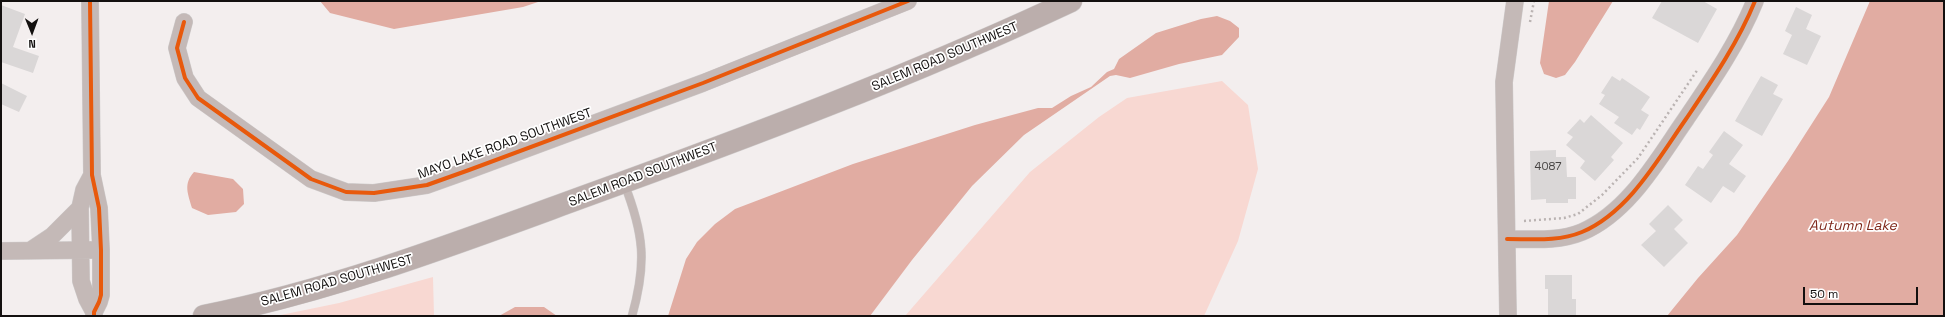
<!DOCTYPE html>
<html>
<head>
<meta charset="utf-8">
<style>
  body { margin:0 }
  #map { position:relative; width:1945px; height:317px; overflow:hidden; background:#f3eeee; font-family:"Space Grotesk",sans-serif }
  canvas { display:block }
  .frame { position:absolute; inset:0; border:2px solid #13100f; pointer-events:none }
  .north { position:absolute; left:12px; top:12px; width:40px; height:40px; -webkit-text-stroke:3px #fff; paint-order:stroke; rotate:179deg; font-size:11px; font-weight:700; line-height:16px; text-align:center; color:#13100f }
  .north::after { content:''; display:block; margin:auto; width:14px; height:18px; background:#13100f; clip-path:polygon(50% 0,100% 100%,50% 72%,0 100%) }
  .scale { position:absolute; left:1803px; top:287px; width:115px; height:18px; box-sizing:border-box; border:2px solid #13100f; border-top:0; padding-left:5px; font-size:12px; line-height:14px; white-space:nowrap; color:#13100f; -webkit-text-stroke:3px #fff; paint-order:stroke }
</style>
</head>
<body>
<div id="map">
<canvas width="1945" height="317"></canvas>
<div class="frame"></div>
<div class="north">N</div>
<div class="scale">50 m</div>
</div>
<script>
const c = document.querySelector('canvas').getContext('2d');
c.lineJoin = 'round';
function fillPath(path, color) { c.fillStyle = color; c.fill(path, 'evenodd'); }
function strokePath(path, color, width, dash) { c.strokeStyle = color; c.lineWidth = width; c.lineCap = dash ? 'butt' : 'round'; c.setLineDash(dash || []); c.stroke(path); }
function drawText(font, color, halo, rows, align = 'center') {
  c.font = font + ' "Space Grotesk",sans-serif'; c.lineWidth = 3.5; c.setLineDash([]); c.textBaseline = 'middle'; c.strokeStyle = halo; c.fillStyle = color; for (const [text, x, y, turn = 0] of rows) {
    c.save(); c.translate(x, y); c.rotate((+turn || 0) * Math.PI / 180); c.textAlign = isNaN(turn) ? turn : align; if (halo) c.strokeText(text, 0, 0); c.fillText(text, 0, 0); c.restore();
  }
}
fillPath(new Path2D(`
  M1222,81L1248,105L1258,169L1238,241L1204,316H905L1030,172L1099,117L1127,98Z
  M433,277L434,316H276L339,303Z`), '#f8d8d2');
fillPath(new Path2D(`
  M320,1H541L523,7L394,29L330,13Z
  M1549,1H1613L1575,62L1565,75L1556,78L1544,74L1540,63Z
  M1870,1H1944V316H1667L1698,278L1737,235L1788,161L1829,97Z
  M1217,16L1230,21L1239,28V37L1222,55L1179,64L1130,78L1116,75L1110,76L1024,135L972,186L912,260L870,316H668L686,259L697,242L715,224L735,209L853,164L975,125L1038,108H1052L1071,96L1091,87L1107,72L1114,69L1119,59L1156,33L1201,19Z
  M194,172L233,179L243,189L244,204L236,212L208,215L192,208C188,194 183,184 194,172Z
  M515,307H544L557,316H499Z`), '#e1aca2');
fillPath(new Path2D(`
  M1662,1H1703L1717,9L1698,43L1652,18Z
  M1,5L25,14L13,47L39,56L33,73L1,62Z
  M1796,7L1812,15L1806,29L1821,36L1807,65L1783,54L1792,35L1785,31Z
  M1612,76L1620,81L1622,78L1650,97L1641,110L1649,115L1640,130L1637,128L1632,135L1614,123L1619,117L1599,104L1605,95L1601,93Z
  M1761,76L1778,85L1773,94L1783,99L1762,136L1735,121Z
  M1,83L27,96L19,112L1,104Z
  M1591,115L1623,143L1611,157L1614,160L1595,181L1580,168L1585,161L1566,145L1573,137L1567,133L1580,119L1584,123Z
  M1724,131L1743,145L1729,164L1746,176L1734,193L1723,186L1711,203L1685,185L1698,166L1703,169L1713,155L1709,152Z
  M1556,150V157H1566L1567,177H1576V199H1568V203H1546V199L1531,200L1530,151Z
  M1668,205L1683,220L1674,229L1688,243L1664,267L1641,245L1656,231L1649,224Z
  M1545,275H1572V299H1576V316H1548V289H1545Z`), '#dad7d7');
const service = new Path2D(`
  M624,183C644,234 647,263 632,316`);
const minor = new Path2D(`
  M90,1L92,175L99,208L101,250V295L99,302L94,312V316
  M184,22L177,48L185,78L198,98L311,179L346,192L374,193L427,185L469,170L703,83L908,1
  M92,175L84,190L80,208L81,281L87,299L94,312
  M1507,239C1532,239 1558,242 1582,232C1629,212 1658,159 1686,119C1711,82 1738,43 1755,1
  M31,250L52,236L80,208
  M1,251L91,250
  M1508,316L1504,82L1515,1`);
const secondary = new Path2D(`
  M204,316C334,290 457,243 580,198C746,138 911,76 1071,1`);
strokePath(service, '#cecbcb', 9);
strokePath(minor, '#cecbcb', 18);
strokePath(secondary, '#cecbcb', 23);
strokePath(new Path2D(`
  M1530,22L1534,1
  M1524,221L1564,218L1578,214L1602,195L1638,158L1698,69`), '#bab3b2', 2.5, [2, 3]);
strokePath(service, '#c4b9b7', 8);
strokePath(minor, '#c4b9b7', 17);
strokePath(secondary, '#bbaeac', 22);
strokePath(new Path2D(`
  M90,1L92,175L99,208L101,250V295L99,302L94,312V316
  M184,22L177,48L185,78L198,98L311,179L346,192L374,193L427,185L469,170L703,83L908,1
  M1507,239C1532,239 1558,242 1582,232C1629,212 1658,159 1686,119C1711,82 1738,43 1755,1`), '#e8590c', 4);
drawText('11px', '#474443', null, [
  ["4087",1548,167]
]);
drawText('13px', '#13100f', '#fff', [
  ["SALEM ROAD SOUTHWEST",945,57,-23],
  ["MAYO LAKE ROAD SOUTHWEST",505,144,-20],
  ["SALEM ROAD SOUTHWEST",643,175,-21],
  ["SALEM ROAD SOUTHWEST",337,281,-16]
]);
drawText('italic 14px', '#80291c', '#fff', [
  ["Autumn Lake",1853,226]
]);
</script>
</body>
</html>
